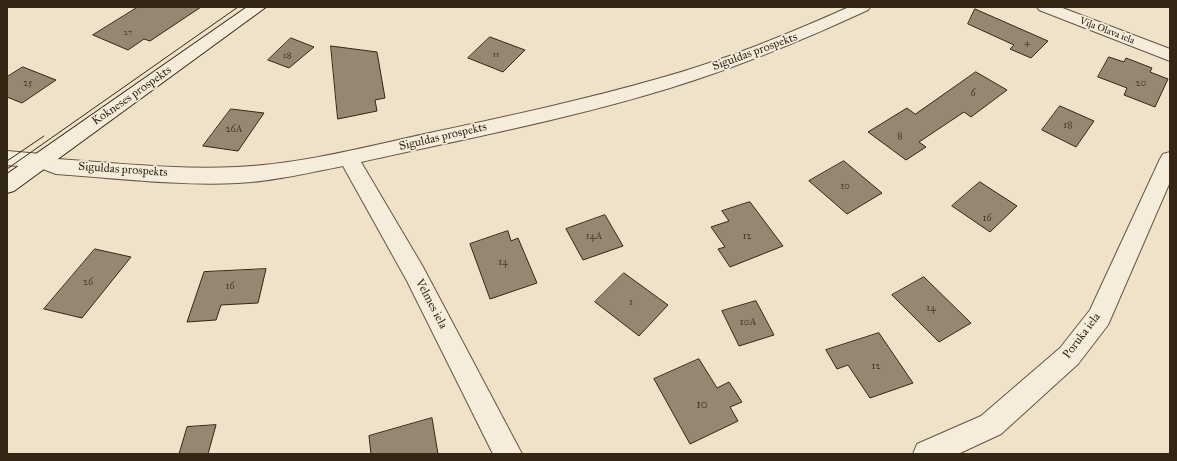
<!DOCTYPE html>
<html>
<head>
<meta charset="utf-8">
<style>
  body { margin:0 }
  #map { position:relative; width:1177px; height:461px; overflow:hidden; background:#f0e1c9; font-family:"IM FELL Great Primer",serif }
  canvas { display:block }
  .frame { position:absolute; inset:0; border:8px solid #342615; pointer-events:none }
</style>
</head>
<body>
<div id="map">
<canvas width="1177" height="461"></canvas>
<div class="frame"></div>
</div>
<script>
const c = document.querySelector('canvas').getContext('2d');
c.lineJoin = 'round';
function fillPath(path, color) { c.fillStyle = color; c.fill(path, 'evenodd'); }
function strokePath(path, color, width, dash) { c.strokeStyle = color; c.lineWidth = width; c.lineCap = dash ? 'butt' : 'round'; c.setLineDash(dash || []); c.stroke(path); }
function drawText(font, color, halo, rows, align = 'center') {
  c.font = font + ' "IM FELL Great Primer",serif'; c.lineWidth = 3.5; c.setLineDash([]); c.textBaseline = 'middle'; c.strokeStyle = halo; c.fillStyle = color; for (const [text, x, y, turn = 0] of rows) {
    c.save(); c.translate(x, y); c.rotate((+turn || 0) * Math.PI / 180); c.textAlign = isNaN(turn) ? turn : align; if (halo) c.strokeText(text, 0, 0); c.fillText(text, 0, 0); c.restore();
  }
}
const building = new Path2D(`
  M138,7H201L150,41L144,39L128,50L93,35Z
  M975,9L1048,41L1031,58L1010,49L1014,45L968,24Z
  M490,37L525,50L503,72L468,58Z
  M291,38L314,47L289,68L268,60Z
  M331,46L377,52L385,98L375,100L377,111L338,119Z
  M1109,57L1124,62L1126,58L1152,68L1150,72L1168,79L1155,107L1124,95L1127,88L1098,77Z
  M23,67L56,80L22,103L7,97V77Z
  M976,72L1007,90L971,117L964,112L919,142L926,147L906,160L868,132L907,108L915,114Z
  M1060,106L1094,121L1076,147L1042,130Z
  M231,109L264,113L238,151L203,146Z
  M844,161L882,193L847,214L809,181Z
  M980,182L1017,206L990,232L952,206Z
  M750,202L783,246L730,267L718,249L725,247L711,227L729,221L722,211Z
  M605,215L623,246L583,260L566,229Z
  M508,231L511,241L518,238L537,283L490,299L470,244Z
  M95,249L131,257L82,318L44,309Z
  M266,269L258,303L221,305L216,320L187,322L204,272Z
  M624,273L668,305L639,336L595,302Z
  M924,277L971,323L939,342L892,295Z
  M756,301L774,335L739,346L722,311Z
  M879,333L913,383L870,398L848,365L837,369L826,350Z
  M699,359L717,388L729,382L742,402L730,407L738,421L690,444L654,379Z
  M432,418L438,454H371L369,436Z
  M216,425L208,454H179L187,427Z`);
fillPath(building, '#968773');
strokePath(building, '#342615', 1);
const street = new Path2D(`
  M849,7H870L868,10C803,40 738,67 670,88C569,119 464,139 361,162L423,267L522,454H493L407,281L343,166C308,173 273,181 238,183C177,186 116,178 56,174L40,168L7,165V151L41,154L57,159C116,163 177,170 237,167C303,164 369,146 434,132C509,116 583,100 657,79C723,61 786,35 849,7Z
  M1037,7H1060L1170,49V61L1039,10Z
  M1170,152V182L1108,325L1078,364L1001,434L958,454H913L917,444L981,416L1060,348L1090,310L1160,159L1163,154Z`);
const secondary = new Path2D(`
  M247,7H266L14,191L7,193V174Z`);
strokePath(street, '#635542', 2);
strokePath(secondary, '#342615', 2);
fillPath(street, '#f5ecdc');
fillPath(secondary, '#f5ecdc');
strokePath(new Path2D(`
  M7,161L44,136
  M7,169L238,7`), '#342615', 1);
drawText('9px', '#4c3e2c', null, [
  ["27",128,33],
  ["4",1027,43],
  ["11",496,55],
  ["28",287,56]
]);
drawText('10px', '#342615', '#f5ecdc', [
  ["Viļa Olava iela",1107,31,21]
]);
drawText('10px', '#4c3e2c', null, [
  ["25",28,84],
  ["20",1141,84],
  ["6",973,94],
  ["18",1068,126],
  ["26A",234,130],
  ["8",900,137],
  ["10",845,187],
  ["16",987,219],
  ["14A",594,237],
  ["12",747,237],
  ["14",503,263],
  ["26",88,283],
  ["16",230,287],
  ["1",631,303],
  ["14",931,309],
  ["10A",748,323],
  ["12",876,367]
]);
drawText('12px', '#342615', '#f5ecdc', [
  ["Siguldas prospekts",755,52,-20],
  ["Kokneses prospekts",132,96,-35],
  ["Siguldas prospekts",443,137,-13],
  ["Siguldas prospekts",123,170,4],
  ["Velmes iela",431,304,62],
  ["Poruka iela",1082,336,-53]
]);
drawText('12px', '#4c3e2c', null, [
  ["10",702,405]
]);
</script>
</body>
</html>
